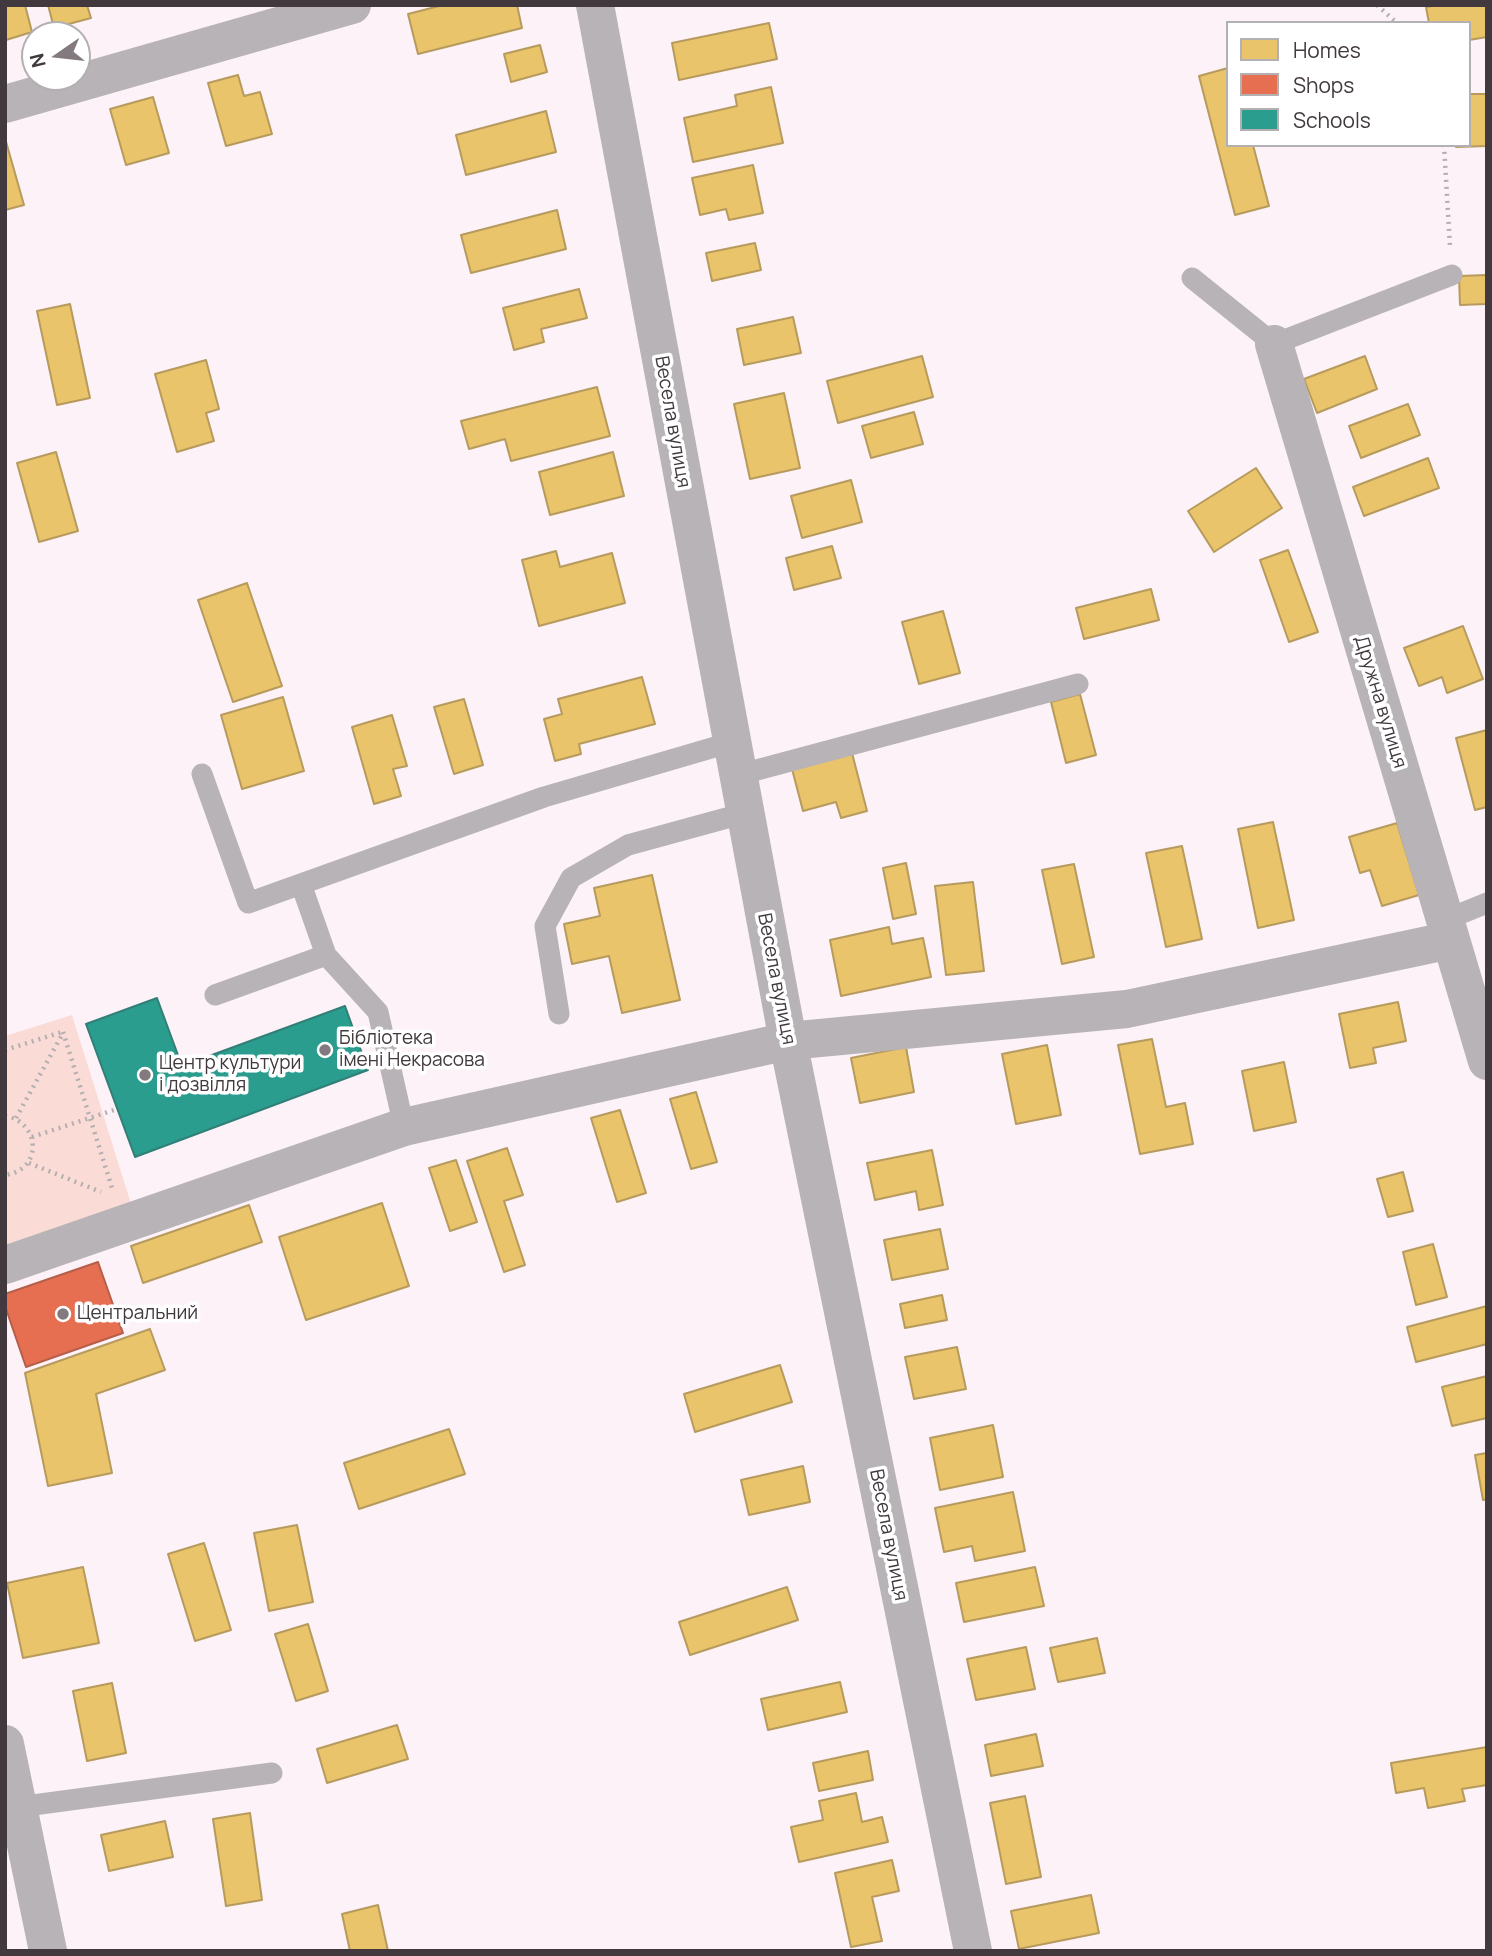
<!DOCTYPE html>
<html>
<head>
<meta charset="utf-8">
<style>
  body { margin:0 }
  #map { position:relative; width:1492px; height:1956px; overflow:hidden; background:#fcf2f7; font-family:Manrope,sans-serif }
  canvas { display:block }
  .frame { position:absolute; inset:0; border:7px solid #41393e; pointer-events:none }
  .legend { position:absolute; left:1226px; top:21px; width:245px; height:126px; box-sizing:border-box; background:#fff; border:2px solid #b3b0b2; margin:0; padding:9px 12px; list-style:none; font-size:21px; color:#41393e }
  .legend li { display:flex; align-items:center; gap:14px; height:35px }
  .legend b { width:35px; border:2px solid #b3b0b2 }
  .north { position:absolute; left:21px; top:21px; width:70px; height:70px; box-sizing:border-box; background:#fff; border:2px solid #b3b0b2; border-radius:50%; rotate:256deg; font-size:19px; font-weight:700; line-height:28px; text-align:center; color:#41393e }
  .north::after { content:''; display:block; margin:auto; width:24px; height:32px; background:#827a7f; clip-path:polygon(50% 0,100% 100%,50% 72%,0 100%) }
</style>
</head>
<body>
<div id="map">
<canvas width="1492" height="1956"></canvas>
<div class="frame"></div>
<ul class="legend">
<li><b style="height:19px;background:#e9c46a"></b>Homes</li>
<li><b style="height:19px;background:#e76f51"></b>Shops</li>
<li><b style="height:19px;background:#2a9d8f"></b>Schools</li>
</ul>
<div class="north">N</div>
</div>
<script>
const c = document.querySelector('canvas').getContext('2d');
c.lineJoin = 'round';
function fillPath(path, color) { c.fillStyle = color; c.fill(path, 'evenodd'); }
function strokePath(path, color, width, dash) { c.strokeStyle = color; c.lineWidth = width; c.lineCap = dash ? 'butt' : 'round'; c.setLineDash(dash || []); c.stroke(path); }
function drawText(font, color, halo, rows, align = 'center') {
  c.font = font + ' Manrope,sans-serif'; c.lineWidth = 7; c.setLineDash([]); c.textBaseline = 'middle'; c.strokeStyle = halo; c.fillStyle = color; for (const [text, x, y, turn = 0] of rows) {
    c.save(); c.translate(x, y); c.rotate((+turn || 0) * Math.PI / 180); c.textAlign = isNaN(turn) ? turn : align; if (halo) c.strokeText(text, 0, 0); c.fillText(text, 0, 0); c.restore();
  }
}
fillPath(new Path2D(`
  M72,1015L132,1207L5,1246V1036Z`), '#fbdbd5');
const homes = new Path2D(`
  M5,5H25L32,32L6,40Z
  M48,5H87L91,18L54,28Z
  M443,5H517L522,28L418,54L408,14Z
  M1438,5H1487V37L1469,40V23H1429L1426,7Z
  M769,23L777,59L679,80L672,43Z
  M540,45L547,72L511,82L504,54Z
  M1228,68V145H1253L1269,206L1235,215L1199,76Z
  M238,75L244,96L260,92L272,134L226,146L208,83Z
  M771,87L783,143L693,162L684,118L737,106L735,95Z
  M1469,94H1487V146L1456,147L1469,145Z
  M153,97L169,153L126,165L110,109Z
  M546,111L556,152L466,175L456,135Z
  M5,138L24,205L5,210Z
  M753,165L763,213L729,220L726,209L700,215L692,178Z
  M557,210L566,249L471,273L461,235Z
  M755,243L761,270L712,281L706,253Z
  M1487,275V304L1460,305L1459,276Z
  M579,289L587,318L541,329L544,342L514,350L503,308Z
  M70,304L90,398L57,405L37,311Z
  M793,317L801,353L744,365L737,329Z
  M922,356L933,397L838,423L827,381Z
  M1365,356L1377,389L1317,413L1304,379Z
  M206,360L219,409L206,413L214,441L177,452L155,374Z
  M597,387L610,436L511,461L505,439L469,449L461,421Z
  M784,393L800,468L750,479L734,404Z
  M1408,404L1420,435L1361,458L1349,426Z
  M914,412L923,444L871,458L862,426Z
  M56,452L78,531L39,542L17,463Z
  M613,452L624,496L550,515L539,472Z
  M1428,458L1439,488L1364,516L1353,487Z
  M1256,468L1282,508L1214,552L1188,511Z
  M851,480L862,522L802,538L791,496Z
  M832,546L841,578L794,590L786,558Z
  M1288,550L1318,632L1289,642L1260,560Z
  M556,551L560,567L612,553L625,603L539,626L522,560Z
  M247,583L282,686L233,702L198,600Z
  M1151,589L1159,620L1084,639L1076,608Z
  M943,611L960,673L919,684L902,622Z
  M1463,626L1483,679L1447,693L1442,677L1419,686L1404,648Z
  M642,677L655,724L579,744L581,754L555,761L544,719L562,714L558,699Z
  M1080,694L1096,755L1066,763L1051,702Z
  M283,697L304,771L242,789L221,715Z
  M464,699L483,765L454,774L434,707Z
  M392,715L407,766L393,769L401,796L374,804L352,727Z
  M1487,730V807L1475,810L1456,738Z
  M852,753L867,811L841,818L836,802L803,811L792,769Z
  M1273,822L1294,920L1258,928L1238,829Z
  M1397,823L1419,895L1382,906L1370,870L1360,873L1349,837Z
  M1182,846L1202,939L1166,947L1146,853Z
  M906,863L916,914L893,919L883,868Z
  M1074,864L1094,957L1062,964L1042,870Z
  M652,875L680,1000L622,1013L609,956L572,964L564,924L600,916L594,888Z
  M973,882L984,971L946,975L935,886Z
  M889,927L892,944L923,938L931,977L841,996L830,940Z
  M1398,1002L1406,1041L1373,1048L1376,1063L1350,1068L1339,1014Z
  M1152,1039L1166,1107L1185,1103L1193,1144L1140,1154L1118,1045Z
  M1047,1045L1061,1115L1016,1124L1002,1054Z
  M906,1047L914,1092L860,1103L851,1058Z
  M1284,1062L1296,1122L1254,1131L1242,1071Z
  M696,1092L717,1162L691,1169L670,1099Z
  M620,1110L646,1193L617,1202L591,1118Z
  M507,1148L523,1195L504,1201L525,1265L504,1272L467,1161Z
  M932,1150L943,1205L919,1210L916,1191L875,1200L867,1163Z
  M456,1160L477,1222L450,1231L429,1168Z
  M1403,1172L1413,1211L1388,1217L1377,1179Z
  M382,1203L409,1286L306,1320L279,1237Z
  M249,1205L262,1242L143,1283L131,1246Z
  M940,1229L948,1269L892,1280L884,1240Z
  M1433,1244L1447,1297L1416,1305L1403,1252Z
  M942,1295L947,1320L905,1328L900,1304Z
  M1487,1306V1344L1416,1362L1407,1327Z
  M150,1329L165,1370L96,1394L112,1473L48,1486L25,1373Z
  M957,1347L966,1389L914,1399L905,1357Z
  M780,1365L792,1402L695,1432L684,1394Z
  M1487,1376V1418L1452,1426L1442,1387Z
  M993,1425L1003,1477L940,1490L930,1438Z
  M449,1429L465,1474L359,1509L344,1463Z
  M1487,1453V1499L1483,1500L1475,1455Z
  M803,1466L810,1502L749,1515L741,1480Z
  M1013,1492L1025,1551L975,1561L972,1546L944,1552L935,1508Z
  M297,1525L313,1602L269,1611L254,1533Z
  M204,1543L231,1630L195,1641L168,1554Z
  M83,1567L99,1643L23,1658L7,1583Z
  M1035,1567L1044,1606L964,1622L956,1583Z
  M787,1587L798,1620L690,1655L679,1622Z
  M308,1624L328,1691L296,1701L275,1634Z
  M1097,1638L1105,1673L1058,1682L1050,1648Z
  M1026,1647L1035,1689L976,1700L967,1659Z
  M840,1682L847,1712L768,1730L761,1699Z
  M112,1683L126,1753L87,1761L73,1691Z
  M397,1725L408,1759L327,1783L317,1749Z
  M1036,1734L1043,1766L991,1776L985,1745Z
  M1487,1747V1785L1462,1789L1465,1801L1428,1808L1424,1788L1396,1793L1391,1763Z
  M868,1751L873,1780L819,1791L813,1763Z
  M856,1793L862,1822L882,1817L888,1842L799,1862L791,1827L823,1820L819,1801Z
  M1025,1796L1041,1877L1006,1884L990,1803Z
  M250,1813L262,1900L226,1906L213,1819Z
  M165,1821L173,1857L109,1871L101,1835Z
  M892,1860L899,1891L872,1897L882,1941L851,1947L835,1873Z
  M1091,1895L1099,1933L1019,1949L1011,1911Z
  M378,1905L388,1951H350L342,1914Z`);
fillPath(homes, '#e9c46a');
strokePath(homes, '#b79a5d', 2);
const shops = new Path2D(`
  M98,1262L123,1333L26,1367L5,1306V1294Z`);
fillPath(shops, '#e76f51');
strokePath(shops, '#b55f4b', 2);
const schools = new Path2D(`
  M157,998L182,1066L345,1006L368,1070L135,1157L86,1024Z`);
fillPath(schools, '#2a9d8f');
strokePath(schools, '#317f77', 2);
strokePath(new Path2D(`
  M1377,5L1397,23
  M1444,145L1450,246
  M63,1032L112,1188
  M5,1050L62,1032
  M5,1116C41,1122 43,1170 5,1175
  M16,1118L63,1033
  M32,1137L117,1109
  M29,1163L101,1192`), '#b2afb1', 4.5, [2, 5]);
strokePath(new Path2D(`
  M1192,278L1274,344L1452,275
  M202,774L248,903L544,797L732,742
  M738,775L1078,684
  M301,884L326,955L378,1012L404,1127
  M1445,920L1487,903
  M215,995L326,955
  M559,1014L545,926L571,878L628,845L745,813
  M18,1807L272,1773`), '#b7b3b6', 21);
strokePath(new Path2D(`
  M595,5L788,1041L973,1951
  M5,104L352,5
  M1274,344L1487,1061
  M5,1265L404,1127L788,1041L1127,1009L1451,940`), '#b7b3b6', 38);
strokePath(new Path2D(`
  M5,1744L48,1951`), '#b7b3b6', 38);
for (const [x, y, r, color] of [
  [325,1050,7,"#827a7f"],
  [145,1075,7,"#827a7f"],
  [63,1314,7,"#827a7f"]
]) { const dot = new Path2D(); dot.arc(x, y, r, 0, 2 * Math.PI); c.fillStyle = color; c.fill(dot); strokePath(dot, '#fff', 2.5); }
drawText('19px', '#41393e', '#fff', [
  ["Весела вулиця",672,422,80],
  ["Дружна вулиця",1380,702,73],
  ["Весела вулиця",776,979,79],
  ["Весела вулиця",888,1535,79]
]);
drawText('19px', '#41393e', '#fff', [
  ["Бібліотека",339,1039],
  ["імені Некрасова",339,1061],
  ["Центр культури",159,1064],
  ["і дозвілля",159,1086],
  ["Центральний",77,1314]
], 'left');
</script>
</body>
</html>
